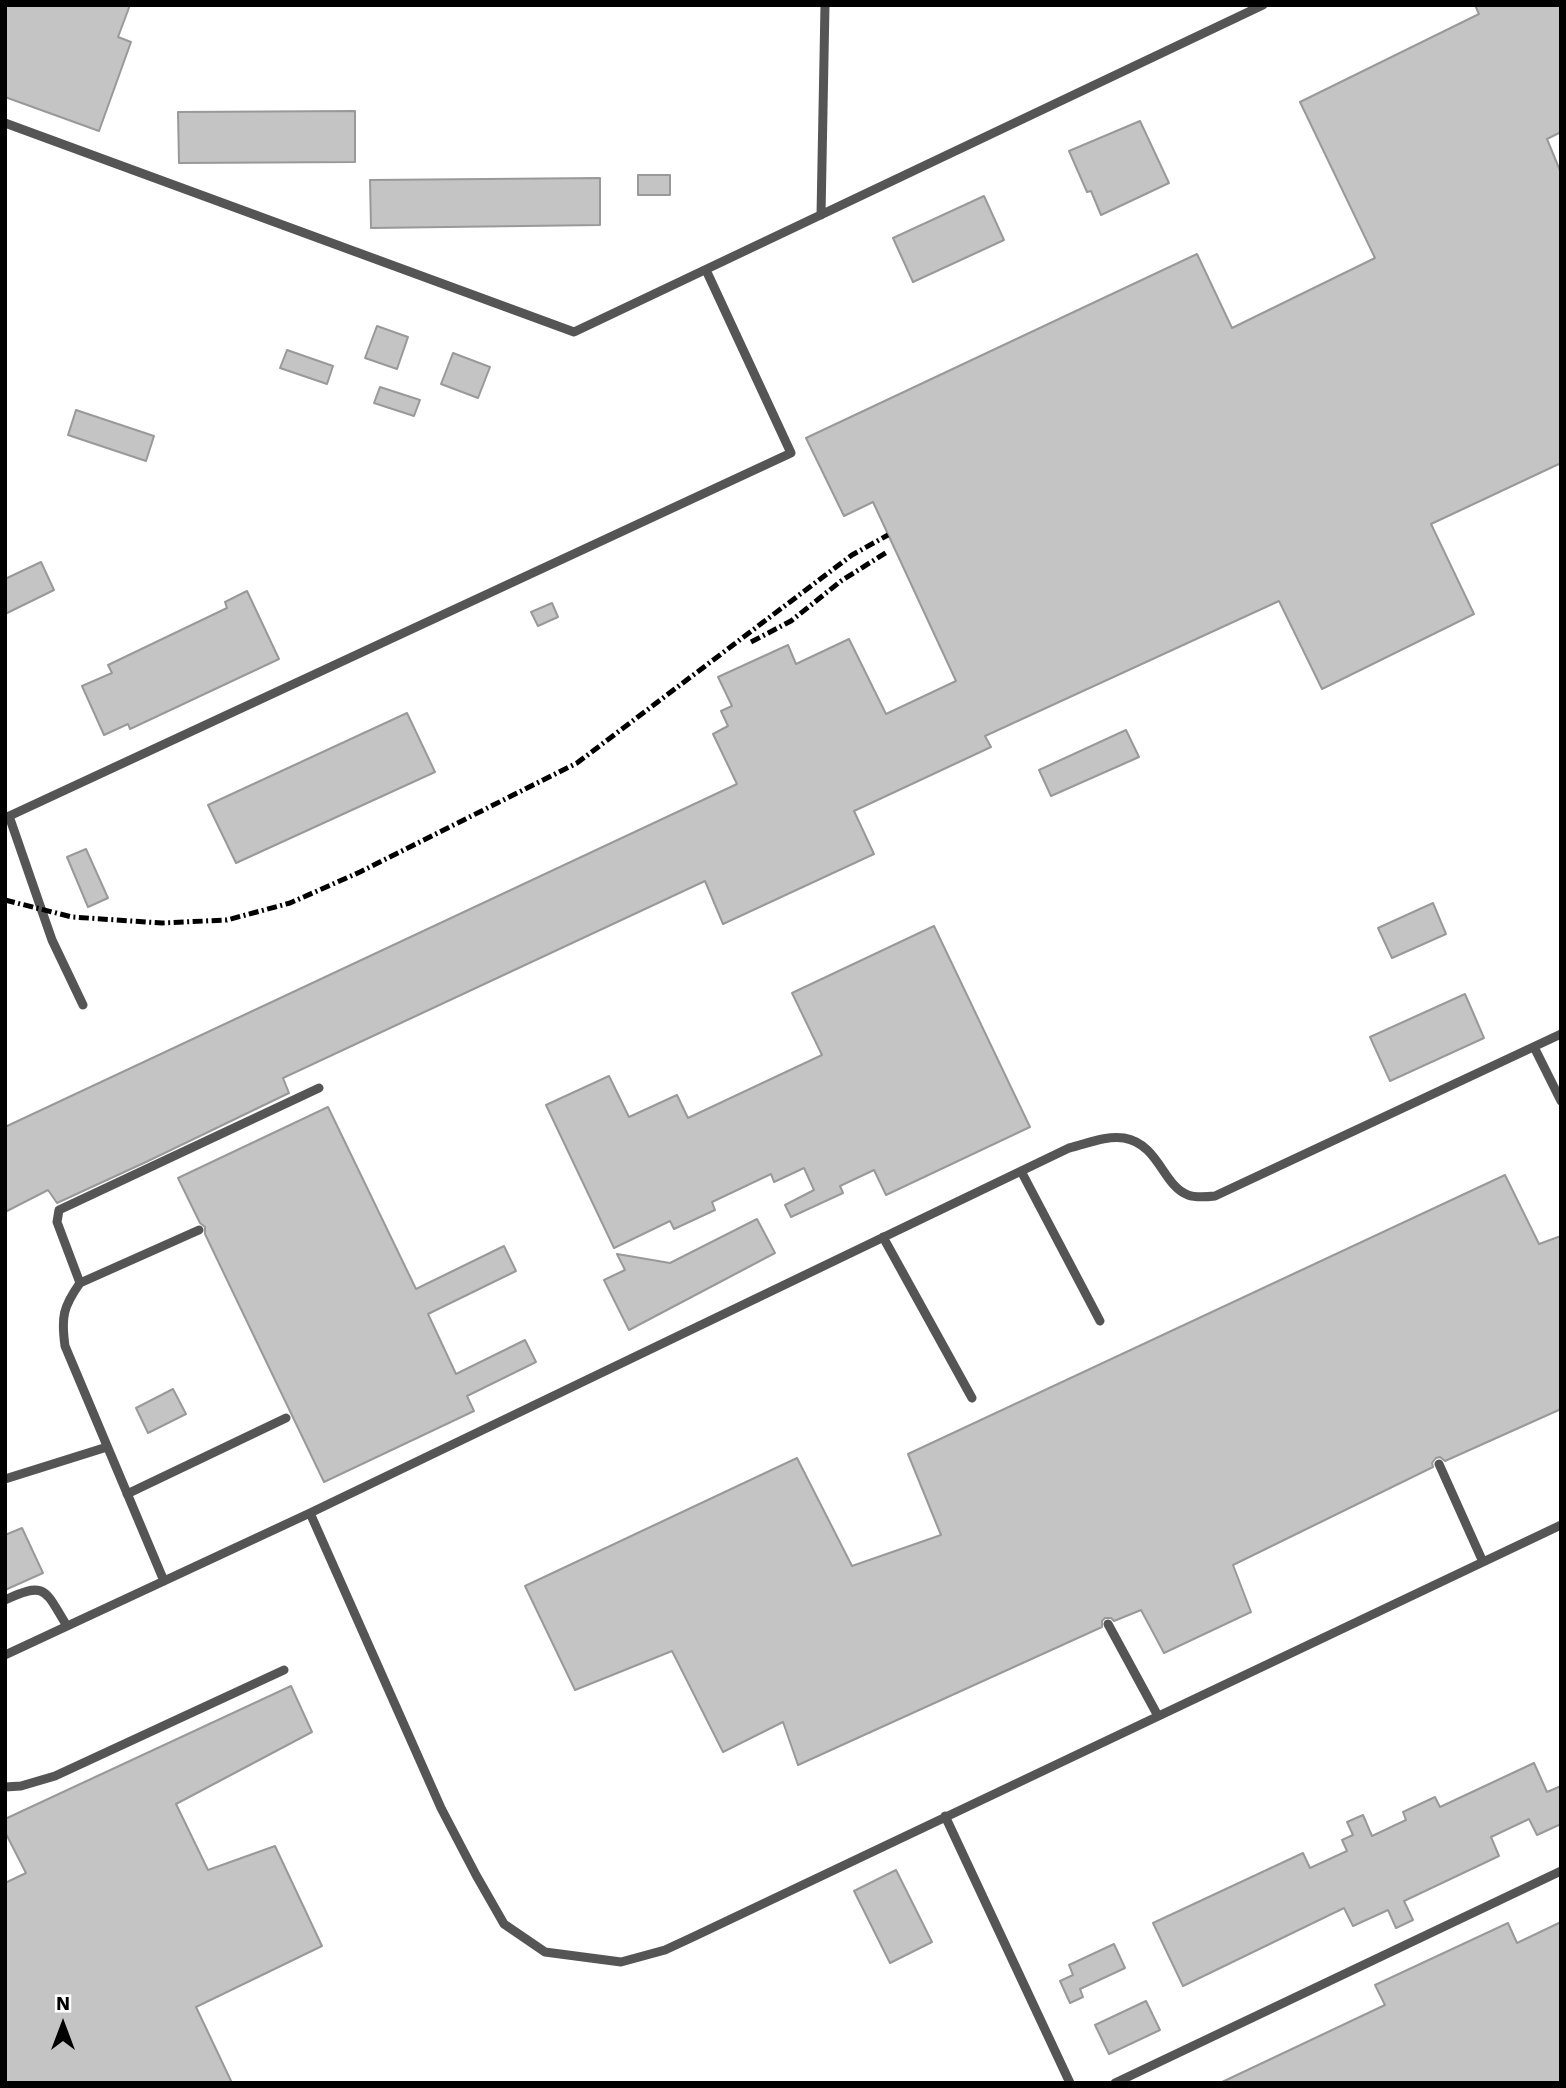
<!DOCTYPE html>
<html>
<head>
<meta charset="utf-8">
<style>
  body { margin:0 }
  #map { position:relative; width:1566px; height:2088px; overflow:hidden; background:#fff; font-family:"Work Sans",sans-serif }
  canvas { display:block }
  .frame { position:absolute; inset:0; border:7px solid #000; pointer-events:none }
  .north { position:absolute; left:28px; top:1990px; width:70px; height:70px; -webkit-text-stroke:5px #fff; paint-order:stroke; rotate:0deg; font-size:19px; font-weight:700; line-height:28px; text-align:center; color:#000 }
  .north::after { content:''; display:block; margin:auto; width:24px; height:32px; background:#000; clip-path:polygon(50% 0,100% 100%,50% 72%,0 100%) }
</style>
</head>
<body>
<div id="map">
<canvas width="1566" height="2088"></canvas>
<div class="frame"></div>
<div class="north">N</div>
</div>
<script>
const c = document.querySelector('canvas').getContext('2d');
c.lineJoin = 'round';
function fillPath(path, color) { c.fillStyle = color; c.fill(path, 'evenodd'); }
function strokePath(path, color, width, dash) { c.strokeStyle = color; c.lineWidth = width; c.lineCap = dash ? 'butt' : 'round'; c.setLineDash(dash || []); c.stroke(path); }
const building = new Path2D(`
  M5,5H130L118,37L131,42L99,131L5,97Z
  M1475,5H1561V132L1547,139L1561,173V463L1431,524L1474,614L1322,689L1279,601L985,736L991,747L854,811L874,854L723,924L705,881L283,1078L289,1093L146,1162L57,1203L48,1190L5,1212V1127L737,784L713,734L728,726L721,711L732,706L718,677L788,645L796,664L849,639L886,714L956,681L873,502L844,516L806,438L1197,254L1232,328L1375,258L1300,102L1479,14Z
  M355,111V162L179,163L178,112Z
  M1140,121L1169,183L1101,215L1091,191L1087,192L1069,151Z
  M638,175H670V195H638Z
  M600,178V225L371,228L370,180Z
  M984,196L1004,240L913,282L893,238Z
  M377,326L408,337L397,369L365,358Z
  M287,350L333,366L327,384L280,368Z
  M453,353L490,367L478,398L441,384Z
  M380,387L420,400L414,416L374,403Z
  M76,410L154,436L146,461L68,435Z
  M41,562L54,590L5,614V579Z
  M247,591L279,659L130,729L128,724L104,735L82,686L112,673L108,665L227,608L225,602Z
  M552,603L558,617L538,626L531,612Z
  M407,713L435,772L236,863L208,805Z
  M1126,730L1139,757L1051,796L1039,770Z
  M86,849L108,898L88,907L67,857Z
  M1433,903L1446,934L1392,958L1378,928Z
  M934,926L1030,1127L886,1195L874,1170L840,1186L843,1193L791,1217L785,1205L814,1190L804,1168L774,1182L771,1174L712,1202L715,1210L674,1229L670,1221L614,1248L546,1105L609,1076L629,1117L677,1095L688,1118L822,1055L792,993Z
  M1465,994L1484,1038L1390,1081L1370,1037Z
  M328,1107L416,1289L504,1246L516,1271L428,1314L456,1374L525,1340L536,1362L467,1396L474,1411L324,1482L205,1234V1227L200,1223L178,1178Z
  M1505,1175L1539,1244L1561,1236V1409L1445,1461L1440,1457L1436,1458L1432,1463L1433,1467L1233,1565L1251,1612L1164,1653L1141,1610L1114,1621L1111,1618H1105L1102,1621V1627L798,1765L783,1722L723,1752L672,1651L575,1690L525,1586L797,1458L852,1566L941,1535L908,1454Z
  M757,1219L775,1253L629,1330L604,1280L625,1270L617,1254L670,1263Z
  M173,1389L186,1414L148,1433L136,1408Z
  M22,1528L43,1573L5,1590V1535Z
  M291,1686L312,1732L176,1804L208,1870L275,1846L322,1946L196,2007L232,2083H5V1883L26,1873L5,1832V1819Z
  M1534,1763L1547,1792L1561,1786V1824L1537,1835L1529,1819L1491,1837L1499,1856L1404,1901L1413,1920L1396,1928L1388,1910L1353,1926L1344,1908L1183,1986L1153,1923L1303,1853L1310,1868L1347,1851L1342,1840L1353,1835L1347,1822L1363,1815L1372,1836L1406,1820L1403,1812L1435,1797L1440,1807Z
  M896,1870L932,1942L890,1963L854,1891Z
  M1561,1922V2083H1220L1385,2005L1375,1985L1508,1923L1517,1943Z
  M1114,1944L1125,1968L1080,1989L1083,1997L1070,2003L1060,1981L1073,1975L1069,1965Z
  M1146,2001L1160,2030L1109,2054L1095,2025Z`);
fillPath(building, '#c4c4c4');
strokePath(building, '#999', 2);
strokePath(new Path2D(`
  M5,123L574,332L1263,5
  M821,215L825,5
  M9,816L52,940L83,1005
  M5,818L791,453L706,270
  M1534,1047L1561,1101
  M1021,1171L1100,1321
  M883,1237L972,1398
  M80,1283L57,1222L59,1210L319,1088
  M1439,1464L1483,1562
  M5,1479L107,1447
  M127,1494L286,1418
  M310,1513L441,1808L476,1875L504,1924L545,1952L621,1962L665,1950L693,1937L1561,1525
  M164,1581L65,1346C61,1317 63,1307 80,1283L199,1230
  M5,1600C47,1580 45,1591 67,1626
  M1108,1624L1158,1716
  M5,1655L310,1513L1069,1148C1086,1144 1107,1135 1124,1138C1159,1144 1163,1186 1188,1195C1196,1198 1206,1197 1215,1196L1561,1034
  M5,1787L21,1786L55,1776L284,1670
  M945,1816L1070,2083
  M1115,2083L1561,1871`), '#555', 9);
strokePath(new Path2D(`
  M751,642L791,621L841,581L887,552
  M5,900L72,917L162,923L227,920L290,903L360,872L577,763L852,555L888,535`), '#000', 5, [10, 3.5, 2, 3.5]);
</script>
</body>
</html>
